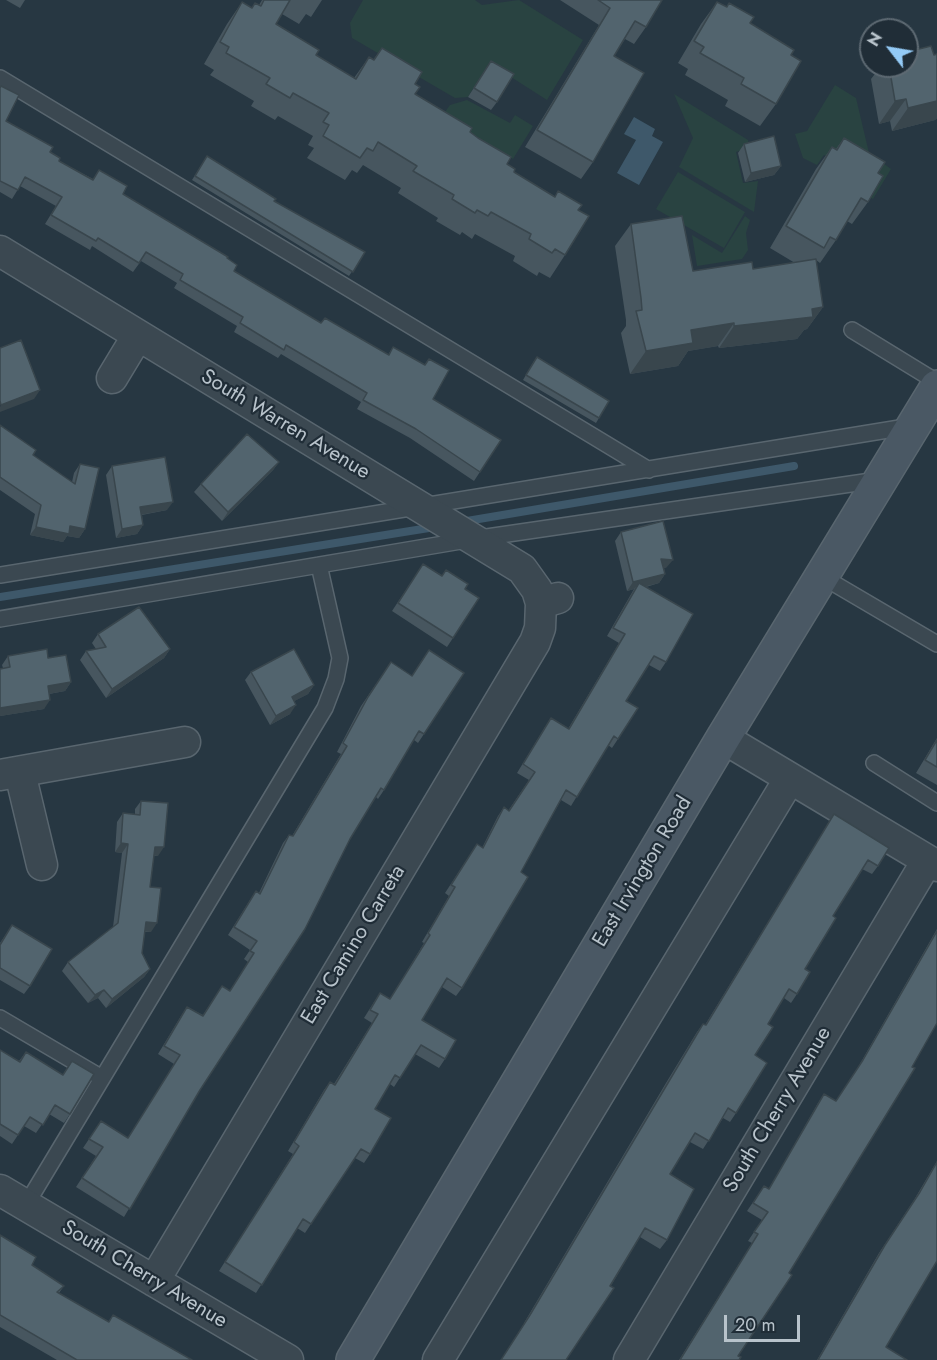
<!DOCTYPE html>
<html>
<head>
<meta charset="utf-8">
<style>
  body { margin:0 }
  #map { position:relative; width:937px; height:1360px; overflow:hidden; background:#273742; font-family:Jost,sans-serif }
  canvas { display:block }
  .north { position:absolute; left:859px; top:18px; width:60px; height:60px; box-sizing:border-box; background:#202d37; border:2px solid #5d6972; border-radius:50%; rotate:301deg; font-size:16px; font-weight:700; line-height:24px; text-align:center; color:#b8c3cb }
  .north::after { content:''; display:block; margin:auto; width:21px; height:27px; background:#93caf6; clip-path:polygon(50% 0,100% 100%,50% 72%,0 100%) }
  .scale { position:absolute; left:724px; top:1315px; width:76px; height:27px; box-sizing:border-box; border:3px solid #b8c3cb; border-top:0; padding-left:8px; font-size:18px; line-height:21px; white-space:nowrap; color:#b8c3cb; -webkit-text-stroke:4px #202d37; paint-order:stroke }
</style>
</head>
<body>
<div id="map">
<canvas width="937" height="1360"></canvas>
<div class="north">N</div>
<div class="scale">20 m</div>
</div>
<script>
const c = document.querySelector('canvas').getContext('2d');
c.lineJoin = 'round';
function fillPath(path, color) { c.fillStyle = color; c.fill(path, 'evenodd'); }
function strokePath(path, color, width, dash) { c.strokeStyle = color; c.lineWidth = width; c.lineCap = dash ? 'butt' : 'round'; c.setLineDash(dash || []); c.stroke(path); }
function drawText(font, color, halo, rows, align = 'center') {
  c.font = font + ' Jost,sans-serif'; c.lineWidth = 4.5; c.setLineDash([]); c.textBaseline = 'middle'; c.strokeStyle = halo; c.fillStyle = color; for (const [text, x, y, turn = 0] of rows) {
    c.save(); c.translate(x, y); c.rotate((+turn || 0) * Math.PI / 180); c.textAlign = isNaN(turn) ? turn : align; if (halo) c.strokeText(text, 0, 0); c.fillText(text, 0, 0); c.restore();
  }
}
fillPath(new Path2D(`
  M363,0H475L482,5L519,0L583,40L547,100L489,63L468,97L455,98L352,38L350,23Z
  M835,85L856,98L869,153L891,169L873,199L866,195L873,181L824,155L817,165L803,158L795,134L807,131Z
  M674,94L748,140L750,147L736,152L743,183L758,181L754,212L679,167L693,138Z
  M467,100L510,123L515,115L533,126L513,159L442,116L450,105Z
  M678,172L745,212L724,248L656,209Z
  M745,216L750,220L746,233L748,250L742,259L697,266L692,235L722,253Z`), '#294341');
fillPath(new Path2D(`
  M634,117L655,129L652,136L663,142L639,185L617,173L636,140L624,134Z`), '#3e586a');
strokePath(new Path2D(`
  M461,522L794,466
  M0,597L435,527`), '#3e586a', 8);
const lane = new Path2D(`
  M0,78L649,470
  M852,330L937,382
  M0,575L912,426
  M823,577L937,644
  M0,619L473,539L878,480
  M874,763L937,803
  M0,1018L102,1078
  M26,1205L325,708L336,679L340,658L319,565`);
const street = new Path2D(`
  M0,251L522,569L537,590L541,603L558,598
  M112,378L138,335
  M723,738L937,866
  M20,773L42,865
  M0,775L185,742
  M0,1190L288,1360
  M154,1281L535,642L540,628L541,603
  M438,1360L790,778
  M629,1360L927,861`);
const secondary = new Path2D(`
  M353,1360L723,738L937,387`);
strokePath(lane, '#59666f', 18);
strokePath(street, '#59666f', 33);
strokePath(secondary, '#59666f', 36);
strokePath(lane, '#3b4851', 15);
strokePath(street, '#3b4851', 30);
strokePath(secondary, '#4a5864', 33);
fillPath(new Path2D(`
  M6,0H25L20,8Z
  M262,0H322L311,17L306,14L299,24L282,14L276,24L316,55L354,78L369,57L373,60L382,48L415,84V94L470,132L507,164L514,172L578,210L565,255L550,278L539,272L537,276L513,261L515,256L475,234L472,239L462,232L460,235L436,221L438,218L398,193L401,188L363,165L357,173L352,170L345,180L307,158L314,148L308,145L313,136L278,116L275,120L251,106L254,101L210,75L214,70L204,64L227,24L242,2L252,8L259,5Z
  M560,0H662L646,27L634,44L625,39L614,56L593,162L581,179L525,147L599,25Z
  M717,2L726,7L729,3L750,23L791,55L776,104L760,126L725,106L728,100L685,75L688,69L678,63L701,24Z
  M937,54V118L935,120L892,131L890,121L879,124L871,79L881,66H907Z
  M491,61L497,102L491,110L468,97Z
  M0,88L6,121L50,152L59,161L93,179L99,170L123,194L227,258L234,271L321,323L325,318L388,355L393,347L424,365L429,359L433,399L501,440L474,481L410,438L357,409L361,402L281,354L278,358L234,332L237,326L174,288L177,283L141,261L133,272L92,246L90,250L45,224L56,206L20,186L12,199L0,192Z
  M844,138L878,173L868,202L852,224L847,221L836,240L820,263L816,260L823,307L807,329L804,330L797,339L719,348L718,346L688,351L678,366L630,374L621,333L626,326V320L615,246L631,224L693,271L753,269L795,263L770,248L816,169L832,147L836,149Z
  M744,144L781,166L774,175L745,182L738,153Z
  M207,156L274,201L365,252L349,276L192,180Z
  M534,361L599,418L596,423L523,380Z
  M0,425L33,455L72,482L74,473L80,464L85,529L79,538L67,536L63,542L30,535L35,514L0,490Z
  M279,462L273,470L222,521L194,492L201,484Z
  M112,466L167,510L142,515L143,525L137,534L116,538L106,475Z
  M621,532L666,568H664L665,574L659,583L646,587L666,662L660,671L649,665L626,701L618,739L612,748L608,745L571,806L561,800L521,872L462,988L456,996L442,987L422,1020L445,1059L439,1068L415,1054L394,1087L390,1084L375,1109L370,1154L364,1163L355,1158L305,1233L297,1228L256,1293L219,1271L293,1154L288,1151L324,1090L330,1082L334,1084L372,1023L364,1018L374,1002L380,993L390,999L424,943L422,942L449,896L445,893L471,853L477,844L482,848L498,816L504,807L508,811L529,780L517,773L545,727L551,718L568,729L619,643L607,636L634,589L627,591L615,541Z
  M423,564L465,589L453,638L447,647L392,611Z
  M98,634L170,649L164,658L106,698L80,660L86,651L96,649L92,643Z
  M8,656L48,658L71,682L65,691L49,694L44,709L0,716V669L3,668L2,665Z
  M391,662L424,734L418,743L414,740L384,790L378,799L376,797L350,839L200,1090L124,1217L76,1187L96,1156L83,1148L101,1121L128,1138L174,1064L158,1054L181,1016L187,1007L203,1015L222,986L230,991L248,962L244,959L250,950L228,935L250,900L259,893L283,843L289,835L292,836L341,754L337,752L361,706Z
  M251,672L314,685L308,694L294,701L290,714L270,725L245,680Z
  M937,738V785L916,773Z
  M141,801L158,856H154L150,887L151,932H145L142,953L150,969L144,977L106,1008L98,998L88,1003L62,971L68,962L113,927L122,853L115,852L117,822L123,813L135,814V809Z
  M834,814L878,866L872,874L862,869L833,916L805,969L797,994L791,1003L784,998L768,1024L755,1055L736,1113L730,1122L723,1118L703,1149L690,1142L670,1174L667,1240L660,1249L640,1237L570,1354L524,1323L666,1083L697,1032L703,1024L705,1025Z
  M12,925L30,986L24,994L0,980V943Z
  M937,929V1023L738,1356L739,1360H679L752,1243L748,1241L762,1220L747,1211L764,1186L769,1189L818,1103L824,1094L836,1101L857,1069Z
  M0,1050L19,1061L26,1052L63,1075L72,1061L70,1114L64,1123L49,1114L36,1133L24,1126L12,1144L0,1136Z
  M937,1161V1261L886,1347L907,1360H817L879,1253L914,1200Z
  M0,1235L32,1265L64,1286L59,1293L108,1322L113,1315L192,1360H57L0,1327Z`), '#47565f');
fillPath(new Path2D(`
  M906,99L890,121L879,124L895,101Z
  M937,101V118L935,120L892,131L908,108Z
  M781,166L774,175L745,182L751,173Z
  M823,307L807,329L804,330L797,339L719,348L734,326Z
  M734,323L718,346L688,351L678,366L630,374L646,351L691,330Z
  M40,390L34,399L0,412V407L1,405Z
  M279,462L273,470L222,521L228,512Z
  M173,502L167,510L134,516L140,507Z
  M143,525L137,534L116,538L122,529Z
  M70,526L85,529L79,538L67,536L63,542L30,535L36,527Z
  M661,559L673,560L666,568L655,567Z
  M665,574L659,583L635,589L639,583L634,589L627,591L633,582Z
  M170,649L164,658L106,698L112,689Z
  M71,682L65,691L42,695L48,686Z
  M314,685L308,694L285,706L292,697Z
  M50,700L44,709L0,716V708Z
  M296,705L290,714L270,725L276,716Z
  M121,843L128,844L122,853L115,852Z
  M155,847H164L158,856L149,855Z
  M146,922L157,923L151,932L140,931Z
  M150,969L144,977L106,1008L112,999Z
  M104,990L98,998L88,1003L95,995Z`), '#39464d');
const building = new Path2D(`
  M264,0H290L276,24L319,50L316,55L356,79L369,57L374,60L382,48L422,72L415,84L420,87L415,94L472,128L470,132L478,138L511,157L507,164L515,169L514,172L555,197L558,191L582,205L578,210L589,216L565,255L555,249L552,253L529,239L531,234L491,212L488,216L477,210L475,213L452,199L454,195L413,171L417,166L378,142L373,151L367,148L360,158L323,136L329,125L323,122L329,113L293,93L290,98L266,84L270,78L226,53L229,47L220,42L242,2L252,8L255,3L261,6Z
  M598,0H662L646,27L635,21L614,56L644,73L593,162L537,130L610,8Z
  M717,2L727,7L729,3L754,17L750,23L794,50L791,55L801,61L776,104L741,84L744,78L700,53L704,47L694,41Z
  M931,46L934,55L937,54V101L908,108L906,99L895,101L889,66H907V52Z
  M491,61L514,74L497,102L474,88Z
  M1,86L19,95L6,121L53,147L50,152L60,158L59,161L93,180L99,170L127,186L123,194L228,257L227,258L237,265L234,271L321,323L325,318L389,355L393,347L425,365L429,359L449,370L433,399L501,440L480,472L416,429L363,400L367,393L286,345L284,350L240,323L243,317L180,280L183,274L146,252L139,263L98,238L96,241L51,215L62,197L25,177L18,190L0,181V88Z
  M774,136L781,166L751,173L744,144Z
  M844,138L885,162L878,173L883,176L868,202L861,198L836,240L830,237L824,248L786,226L832,147L837,150Z
  M207,156L276,199L274,201L365,252L353,272L195,176Z
  M682,216L693,271L752,262L753,269L816,259L823,307L812,309L813,317L734,326V323L691,330L693,343L646,351L636,311L642,310L641,298L631,224Z
  M21,340L40,390L1,405L0,401V348Z
  M537,357L609,401L599,418L526,375Z
  M0,425L36,450L33,455L75,484L80,464L99,468L85,529L70,526L69,534L36,527L41,505L0,477Z
  M247,434L279,462L228,512L201,484Z
  M165,457L173,502L140,507L143,525L122,529L112,466Z
  M663,521L673,560L661,559L665,574L633,582L621,532Z
  M423,564L442,576L446,570L468,584L465,589L479,598L453,638L398,603Z
  M639,583L693,614L666,662L654,656L626,701L638,708L618,739L614,736L577,797L566,790L521,872L528,877L462,988L447,978L422,1020L456,1040L445,1059L421,1045L400,1078L395,1075L375,1109L391,1118L370,1154L361,1149L311,1224L303,1219L262,1285L225,1262L299,1146L294,1142L330,1082L335,1085L378,1014L370,1010L380,993L390,999L430,935L428,933L455,887L451,885L477,844L483,848L504,807L509,811L535,772L523,764L551,718L569,729L625,634L613,628Z
  M139,607L170,649L112,689L86,651L106,647L98,634Z
  M47,649L48,658L66,655L71,682L48,686L50,700L0,708V669L10,667L8,656Z
  M294,649L314,685L292,697L296,705L276,716L251,672Z
  M429,650L464,673L424,734L419,731L384,790L381,788L350,839L305,929L200,1090L130,1209L82,1178L103,1147L89,1139L101,1121L128,1138L180,1055L164,1046L187,1007L203,1016L222,986L230,991L254,953L250,951L257,941L234,927L256,891L260,894L289,835L293,836L347,746L343,743L368,697L391,662L412,676Z
  M937,740V767L925,760Z
  M141,801L168,803L164,847H155L150,887L161,888L157,923L146,922L142,953L150,969L112,999L104,990L95,995L68,962L118,923L128,844L121,843L123,813L140,815Z
  M834,814L889,848L878,866L868,860L833,916L836,918L805,969L810,972L797,994L789,989L768,1024L773,1027L755,1055L767,1063L736,1113L728,1108L709,1141L695,1133L670,1174L694,1189L667,1240L645,1228L610,1286L614,1288L566,1360H501L530,1315L703,1024L706,1025Z
  M12,925L52,949L30,986L0,968V945Z
  M937,931V1023L912,1067L915,1068L789,1273L792,1275L738,1356L741,1357L739,1360H680L758,1234L754,1232L768,1212L753,1203L764,1186L769,1189L824,1094L836,1101L863,1060Z
  M0,1050L20,1062L26,1052L63,1075L72,1061L94,1074L70,1114L55,1105L43,1125L30,1117L18,1135L0,1124Z
  M937,1162V1261L886,1347L907,1360H818L885,1245L920,1192Z
  M0,1235L36,1257L32,1265L64,1286L57,1292L109,1322L113,1315L192,1360H77L0,1315Z`);
fillPath(building, '#52646e');
strokePath(building, '#39464d', 1.5);
drawText('21px', '#b8c3cb', '#202d37', [
  ["South Warren Avenue",285,425,31],
  ["East Irvington Road",643,872,-59],
  ["East Camino Carreta",354,945,-59],
  ["South Cherry Avenue",778,1110,-59],
  ["South Cherry Avenue",144,1275,31]
]);
</script>
</body>
</html>
